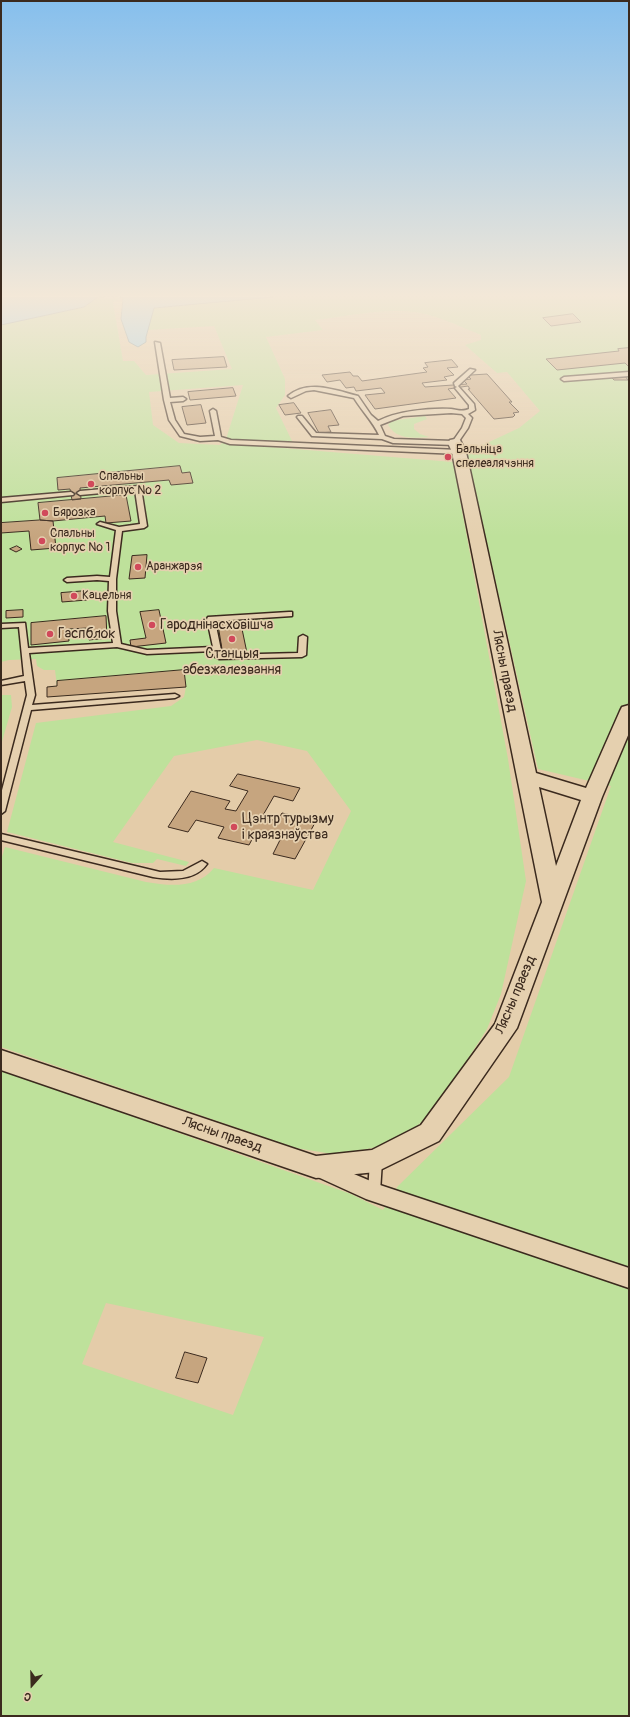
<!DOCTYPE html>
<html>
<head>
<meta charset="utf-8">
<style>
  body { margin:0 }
  #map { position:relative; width:630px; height:1717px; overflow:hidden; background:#e4cca9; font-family:Pangolin,sans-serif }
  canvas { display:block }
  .frame { position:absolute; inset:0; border:2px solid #3b2a1e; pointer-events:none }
  .north { position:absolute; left:12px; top:1665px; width:40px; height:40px; -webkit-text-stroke:3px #e5d0af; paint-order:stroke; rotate:200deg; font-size:11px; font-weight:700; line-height:16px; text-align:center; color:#3b2a1e }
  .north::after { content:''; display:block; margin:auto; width:14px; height:18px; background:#3b2a1e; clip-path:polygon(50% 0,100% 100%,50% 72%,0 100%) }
</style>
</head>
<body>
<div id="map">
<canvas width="630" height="1717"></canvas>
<div class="frame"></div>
<div class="north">С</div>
</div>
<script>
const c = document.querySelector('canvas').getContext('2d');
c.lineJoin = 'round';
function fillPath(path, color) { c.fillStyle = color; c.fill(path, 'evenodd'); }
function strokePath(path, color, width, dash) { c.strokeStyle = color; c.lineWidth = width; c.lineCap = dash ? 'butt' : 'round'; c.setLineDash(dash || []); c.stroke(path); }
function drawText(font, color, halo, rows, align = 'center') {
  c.font = font + ' Pangolin,sans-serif'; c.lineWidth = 3.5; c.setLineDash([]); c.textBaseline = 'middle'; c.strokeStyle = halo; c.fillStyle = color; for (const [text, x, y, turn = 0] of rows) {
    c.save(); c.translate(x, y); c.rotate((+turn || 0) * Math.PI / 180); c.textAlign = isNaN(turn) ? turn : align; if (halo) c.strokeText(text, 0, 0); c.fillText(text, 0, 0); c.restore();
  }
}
fillPath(new Path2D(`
  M98,297L123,298L113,302L123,361H134L146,375L232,369L214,326L147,330L154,308L273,297H629V1716H1V1070L351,1194L383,1210L398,1186L509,1077L611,786L538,769L466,450H472L519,428L540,411L507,372L497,373L465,345L481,340V335C464,328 447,320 429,315C396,305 349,316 315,320L323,330L266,337L285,379V395L276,408L293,443L226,439L243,385L149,392L153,425L179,443L220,445L222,443L453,462L508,759L526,881L501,994L487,1029L436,1109L417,1126L381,1146L339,1155L296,1148L1,1047V860L5,847L146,882C170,886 197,889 214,868L313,890L351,811L307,751L257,740L174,756L113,842L189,862L186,866L157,859L153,863H132L7,832L36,723L171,706L184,697L186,687L47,697V687L57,686L55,670H44L37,666L36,659L9,660L1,662V325L84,307ZM106,1303L264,1337L233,1415L82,1364Z
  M425,416L427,419L414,424V429L420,434L429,437C414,438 397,440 388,425L391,421Z
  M1,695H11L12,707L1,745Z`), '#bee19b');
const water = new Path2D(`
  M1,297H98L84,307L1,325Z
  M120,297H273L154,308L146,337V342L138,347L129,342L121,319L123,298Z`);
fillPath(water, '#93d0f4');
strokePath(water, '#708e9e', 1);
const building = new Path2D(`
  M573,314L581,322L551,326L543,318Z
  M629,348V367L625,363L557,370L546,359L619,351L618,349Z
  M224,357L227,367L174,370L172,360Z
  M452,360L458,367L447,368L454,375L444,377L447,380L422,383L425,387L467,384L463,380L471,379L469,377L471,375L487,374L512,402H509L519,412L513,413L515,415L513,417L494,419L468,389H470L468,386L448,389L456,398L375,409L365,395L385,393L381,388L356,391L354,387L346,388L340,380L327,382L322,375L350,372L353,376H358L362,381L427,372L423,368L428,367L425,363Z
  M625,376L628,380H614L611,377Z
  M233,388L236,396L190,400L188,392Z
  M294,403L301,413L285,415L279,405Z
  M201,405L206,423L187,425L182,407Z
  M331,410L339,425L328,426L331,432L319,433L308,413Z
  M180,466L182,473L190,472L193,483L171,485L169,480L80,488L81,499L72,500L70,489L58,490L57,478Z
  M126,495L131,521L106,523L105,516L53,521L40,520L38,503Z
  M40,520L53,521L56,548L31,550L29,531L1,533V523Z
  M17,546L22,549L16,552L10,549Z
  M147,555L145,578L129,579L132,556Z
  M86,591L87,600L62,602L61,593Z
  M23,610V617L6,618V611Z
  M159,610L166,643L131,647L130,640L146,638L140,612Z
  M106,616L107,638L89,640L88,628L68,629L69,641L31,645V623Z
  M241,624L247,653L223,655L218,625Z
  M184,670L186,687L47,697V687L57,686V681Z
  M238,774L300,788L293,801L274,796L262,817L277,821L282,813L316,821L295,859L273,854L280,840L255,834L249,845L218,838L224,827L196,820L188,832L168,827L191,791L230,801L225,809L236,811L248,791L230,786Z
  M185,1352L207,1358L198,1383L176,1378Z`);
fillPath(building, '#c6a57f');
strokePath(building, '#3b2a1e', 1);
const service = new Path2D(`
  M155,342L160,343L170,398L183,397L186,399L183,401L170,402L175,420L184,434L200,437L215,436L210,411L213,409L216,411L221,437L231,440L459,450L462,452L459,454L230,444L218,440L200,441L180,436L169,420L164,400Z
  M470,369L475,370L458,386L474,404L475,410L468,414L472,418L468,428L457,444L455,445L393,443L382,439L312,436L297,417L298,416H302L316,433L379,435C373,422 362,411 354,398L314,390L306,391L291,398L288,396C308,379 335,390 358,396L371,415L378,421C397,411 429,408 451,409C458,410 462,412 469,409V405L455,388L457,387L455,386L454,383ZM451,413L462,414L466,418L462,428L453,441L394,439L385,436L380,425L403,416Z
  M629,372V376L564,381L561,379L564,377Z
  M138,486L141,488L147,526L144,528L122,531L116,579V611L121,644L147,650L213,647L207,619L208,617L289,612H292V616L215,621L222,655L298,653L299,637L303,635L307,637L306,655L302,657L219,659L215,657L214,651L147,654L117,647L29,653L35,695L32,705L175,694L179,696L175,698L31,710L5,811L1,814V794L27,695L25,681L1,685V681L24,676L19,627L1,628V624L25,623L28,648L113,643L108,611L109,581L97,580L67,582L64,580L67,578L97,576L110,577L116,530L97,524L100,522L119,527L140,524L135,490L80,495L77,493L80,491Z
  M71,492L74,494L73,495L1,502V498Z
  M1,834L160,872L183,871L202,861L207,864C195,881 171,880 153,877L1,840Z
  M376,1156L380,1158L382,1161L380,1192L378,1195L374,1197L370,1195L368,1192L370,1161L372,1158Z`);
const minor = new Path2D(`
  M316,1158L380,1185L629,1268V1288L366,1199L309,1173L305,1167L309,1161Z`);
const tertiary = new Path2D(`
  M455,439L460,440L466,452L536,773L586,788L620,711L622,707L629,705V733L602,797L517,1028L439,1141L376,1172L316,1178L1,1070V1050L316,1156L372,1150L421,1125L495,1024L542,902L452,452L448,443L450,440ZM539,787L581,800L556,866Z`);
strokePath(service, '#3b2a1e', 3);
strokePath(minor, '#3b2a1e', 3);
strokePath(tertiary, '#3b2a1e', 3);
fillPath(service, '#e5d0af');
fillPath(minor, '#e5d0af');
fillPath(tertiary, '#e5d0af');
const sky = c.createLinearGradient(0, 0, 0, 537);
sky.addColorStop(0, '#86bfed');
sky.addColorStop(0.55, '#f3e8d8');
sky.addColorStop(1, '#f3e8d800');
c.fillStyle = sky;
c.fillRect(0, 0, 630, 537);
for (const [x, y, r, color] of [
  [448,457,4,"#d1495b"],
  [91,484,4,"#d1495b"],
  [45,513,4,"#d1495b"],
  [42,541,4,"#d1495b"],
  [138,567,4,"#d1495b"],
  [74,596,4,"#d1495b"],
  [152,625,4,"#d1495b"],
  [50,634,4,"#d1495b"],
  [232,639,4,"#d1495b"],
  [234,827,4,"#d1495b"]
]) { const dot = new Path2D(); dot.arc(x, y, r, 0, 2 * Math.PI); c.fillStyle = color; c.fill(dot); strokePath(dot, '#e5d0af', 1.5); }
drawText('12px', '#3b2a1e', '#e5d0af', [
  ["Бальніца",456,450],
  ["спелеалячэння",456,464],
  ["Спальны",99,477],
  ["корпус № 2",99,491],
  ["Бярозка",53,513],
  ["Спальны",50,534],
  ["корпус № 1",50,548],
  ["Аранжарэя",146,567],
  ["Кацельня",82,596]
], 'left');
drawText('14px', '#3b2a1e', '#e5d0af', [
  ["Гароднінасховішча",160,625],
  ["Гаспблок",58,634],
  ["Станцыя",232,654,"center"],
  ["абезжалезвання",232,670,"center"],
  ["Цэнтр турызму",242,819],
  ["і краязнаўства",242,835]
], 'left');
drawText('14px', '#3b2a1e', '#e5d0af', [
  ["Лясны праезд",504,671,79],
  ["Лясны праезд",516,995,-67],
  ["Лясны праезд",222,1135,19]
]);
</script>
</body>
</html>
